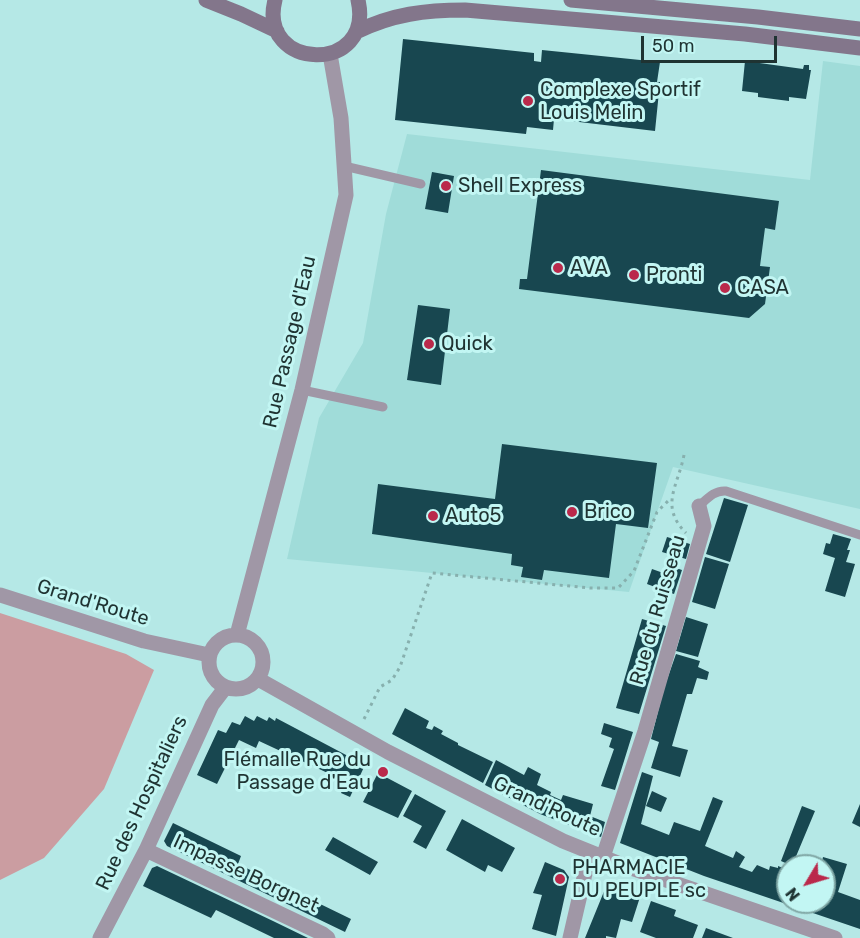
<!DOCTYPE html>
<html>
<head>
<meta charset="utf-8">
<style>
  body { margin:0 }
  #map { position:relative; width:860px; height:938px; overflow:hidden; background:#b5e8e6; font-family:Rubik,sans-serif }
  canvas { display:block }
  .north { position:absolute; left:776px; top:854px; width:60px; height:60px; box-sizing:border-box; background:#c2f6f3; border:2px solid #81a8a6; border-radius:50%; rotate:232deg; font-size:16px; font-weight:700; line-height:24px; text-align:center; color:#1f3332 }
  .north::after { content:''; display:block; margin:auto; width:21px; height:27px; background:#ba294b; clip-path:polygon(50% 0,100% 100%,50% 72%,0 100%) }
  .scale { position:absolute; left:641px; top:36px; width:136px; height:27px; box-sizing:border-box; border:3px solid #1f3332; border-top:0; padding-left:8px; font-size:18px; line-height:21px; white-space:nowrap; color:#1f3332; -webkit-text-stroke:4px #c2f6f3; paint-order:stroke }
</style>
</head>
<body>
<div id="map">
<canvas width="860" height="938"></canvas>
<div class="north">N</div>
<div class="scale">50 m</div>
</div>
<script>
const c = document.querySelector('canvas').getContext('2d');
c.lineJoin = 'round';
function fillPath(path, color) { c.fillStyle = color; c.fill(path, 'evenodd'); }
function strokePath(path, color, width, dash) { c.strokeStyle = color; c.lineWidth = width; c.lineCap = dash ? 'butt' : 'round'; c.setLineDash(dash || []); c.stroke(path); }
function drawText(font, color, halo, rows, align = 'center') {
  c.font = font + ' Rubik,sans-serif'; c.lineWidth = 6; c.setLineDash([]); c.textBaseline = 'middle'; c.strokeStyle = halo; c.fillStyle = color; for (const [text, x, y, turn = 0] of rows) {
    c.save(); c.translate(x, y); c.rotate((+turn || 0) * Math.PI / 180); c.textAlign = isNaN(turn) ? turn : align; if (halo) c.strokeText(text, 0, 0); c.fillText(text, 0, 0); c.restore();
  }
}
fillPath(new Path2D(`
  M823,61L860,66V509L673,467L629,592L287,559L319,418L363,343L386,214L407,134L810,180Z`), '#a0dcd9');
fillPath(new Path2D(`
  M0,613L126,654L154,670L104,789L44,858L0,880Z`), '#cb9da1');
fillPath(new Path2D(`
  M403,39L534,53V61L541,62L542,50L660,62L657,82H660L655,131L554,119L553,130L527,127L526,134L395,120Z
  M745,61L803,69L804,65H809V70H811L806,99L789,97V101L758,97V93L742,91Z
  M541,170L779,201L775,230L765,228L760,266L770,267L765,304L749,318L519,289L520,279H527Z
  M432,172L454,176L448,213L425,209Z
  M418,305L450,309L441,385L407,380Z
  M502,444L657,463L648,528L616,524L609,578L544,570L542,580L521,577L523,567L511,565L512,554L372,534L378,484L495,499Z
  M724,498L748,505L730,562L706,554Z
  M833,534L851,539L847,550H850L846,562L855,564L845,597L825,591L835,558L823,554L826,543L830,544Z
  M667,537L690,544L686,559L662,552Z
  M705,557L729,564L715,609L692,602Z
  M673,567L682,570L674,594L647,584L652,569L669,575Z
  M686,617L708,624L698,657L676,651Z
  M642,619L666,626L639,714L616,708Z
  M676,654L700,661L698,667L709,672L707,680L697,678L692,694H687L672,746L688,750L680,777L651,768L659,742L651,739L664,688Z
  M405,708L429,721L426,728L432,730L434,726L443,731L441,734L458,743V745L493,762L483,783L392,734Z
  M245,716L254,721L257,716L267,721L269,717L275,721L276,718L365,765L350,797L341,793L350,773L343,785L330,779L332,775L259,741L256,748L239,740L217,784L197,775L218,730L226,733L232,722L240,725Z
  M604,723L633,732L615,790L601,786L614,749L609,747L612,738L601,734Z
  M496,760L524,775L528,767L541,774L537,785L551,792L550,795L561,800L563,795L593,804L590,816L605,822L601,837L540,814L485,785Z
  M642,772L653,776L641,824L669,835L674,822L700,831L713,797L723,801L705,846L733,858L736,851L745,857L739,867L752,872L757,865L769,870L770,866L778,868V866L788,870V902H824V866H821L823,857L847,864L838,892L860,900V929L704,876L620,843Z
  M378,773L412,791L398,818L363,802Z
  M652,791L667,798L661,812L646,806Z
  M415,794L446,811L426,849L413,842L422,826L403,816Z
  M860,804V827L852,823Z
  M802,806L815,811L792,866L781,861Z
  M462,819L515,848L502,872L488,865L485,872L446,850Z
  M173,823L241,856L238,864L351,919L345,932L167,846L164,841Z
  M333,837L378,862L370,875L325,850Z
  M545,862L564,870L569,877L556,936L532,929L542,895L533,893Z
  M157,866L273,921L308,938H274L216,910L211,918L143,886L152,868Z
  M609,886L640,897L632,922L621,919L616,938L606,936V938H585L605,889Z
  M651,901L676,910L674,916L698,925L693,938H656L640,932Z
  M706,928L733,938H702Z`), '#184750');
strokePath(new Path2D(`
  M684,455C678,486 659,506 686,533
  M364,719L380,687L392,680L400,667L432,573L590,588H618L634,571L657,512L671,498`), '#87b0ae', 3, [3, 4.5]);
strokePath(new Path2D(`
  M344,166L421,184
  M302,390L383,407
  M699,506C707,499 714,490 726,491L860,535`), '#a097a6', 9);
strokePath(new Path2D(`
  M146,850L323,934L328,938
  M603,857L645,731L704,526L699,506
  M100,938L146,850L212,705L225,688`), '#a097a6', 15);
strokePath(new Path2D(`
  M0,595L144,641L209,655
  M209 662a27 27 0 1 1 54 0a27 27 0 1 1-54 0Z
  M237,635L302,390L346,195L341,118L330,54
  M258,679L388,752L563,841L625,866L835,938
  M570,938L590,852`), '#a097a6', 15);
strokePath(new Path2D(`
  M206,0L241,14L277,31
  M275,0C257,71 375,75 358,0
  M571,0L758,17L860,29
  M356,32C392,14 426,10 465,10L745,34L860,48`), '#83768b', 15);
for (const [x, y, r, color] of [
  [528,101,6,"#ba294b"],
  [446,186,6,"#ba294b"],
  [558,268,6,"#ba294b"],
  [634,275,6,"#ba294b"],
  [725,288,6,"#ba294b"],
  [429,344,6,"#ba294b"],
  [572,512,6,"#ba294b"],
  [433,516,6,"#ba294b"],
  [383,772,6,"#ba294b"],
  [560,879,6,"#ba294b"]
]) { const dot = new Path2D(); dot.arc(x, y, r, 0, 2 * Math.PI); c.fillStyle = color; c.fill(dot); strokePath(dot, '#c2f6f3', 2); }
drawText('20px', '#1f3332', '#c2f6f3', [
  ["Complexe Sportif",540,90],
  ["Louis Melin",540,113],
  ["Shell Express",458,186],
  ["AVA",570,268],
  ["Pronti",646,275],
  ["CASA",737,288],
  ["Quick",441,344],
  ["Brico",584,512],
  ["Auto5",445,516],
  ["Flémalle Rue du",371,760,"right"],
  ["Passage d'Eau",371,783,"right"],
  ["PHARMACIE",572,868],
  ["DU PEUPLE sc",572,891]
], 'left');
drawText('20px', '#1f3332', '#c2f6f3', [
  ["Rue Passage d'Eau",290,342,-77],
  ["Grand'Route",93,603,17],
  ["Rue du Ruisseau",658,610,-74],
  ["Rue des Hospitaliers",142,803,-65],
  ["Grand'Route",547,807,25],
  ["Impasse Borgnet",246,874,25]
]);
</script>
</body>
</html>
